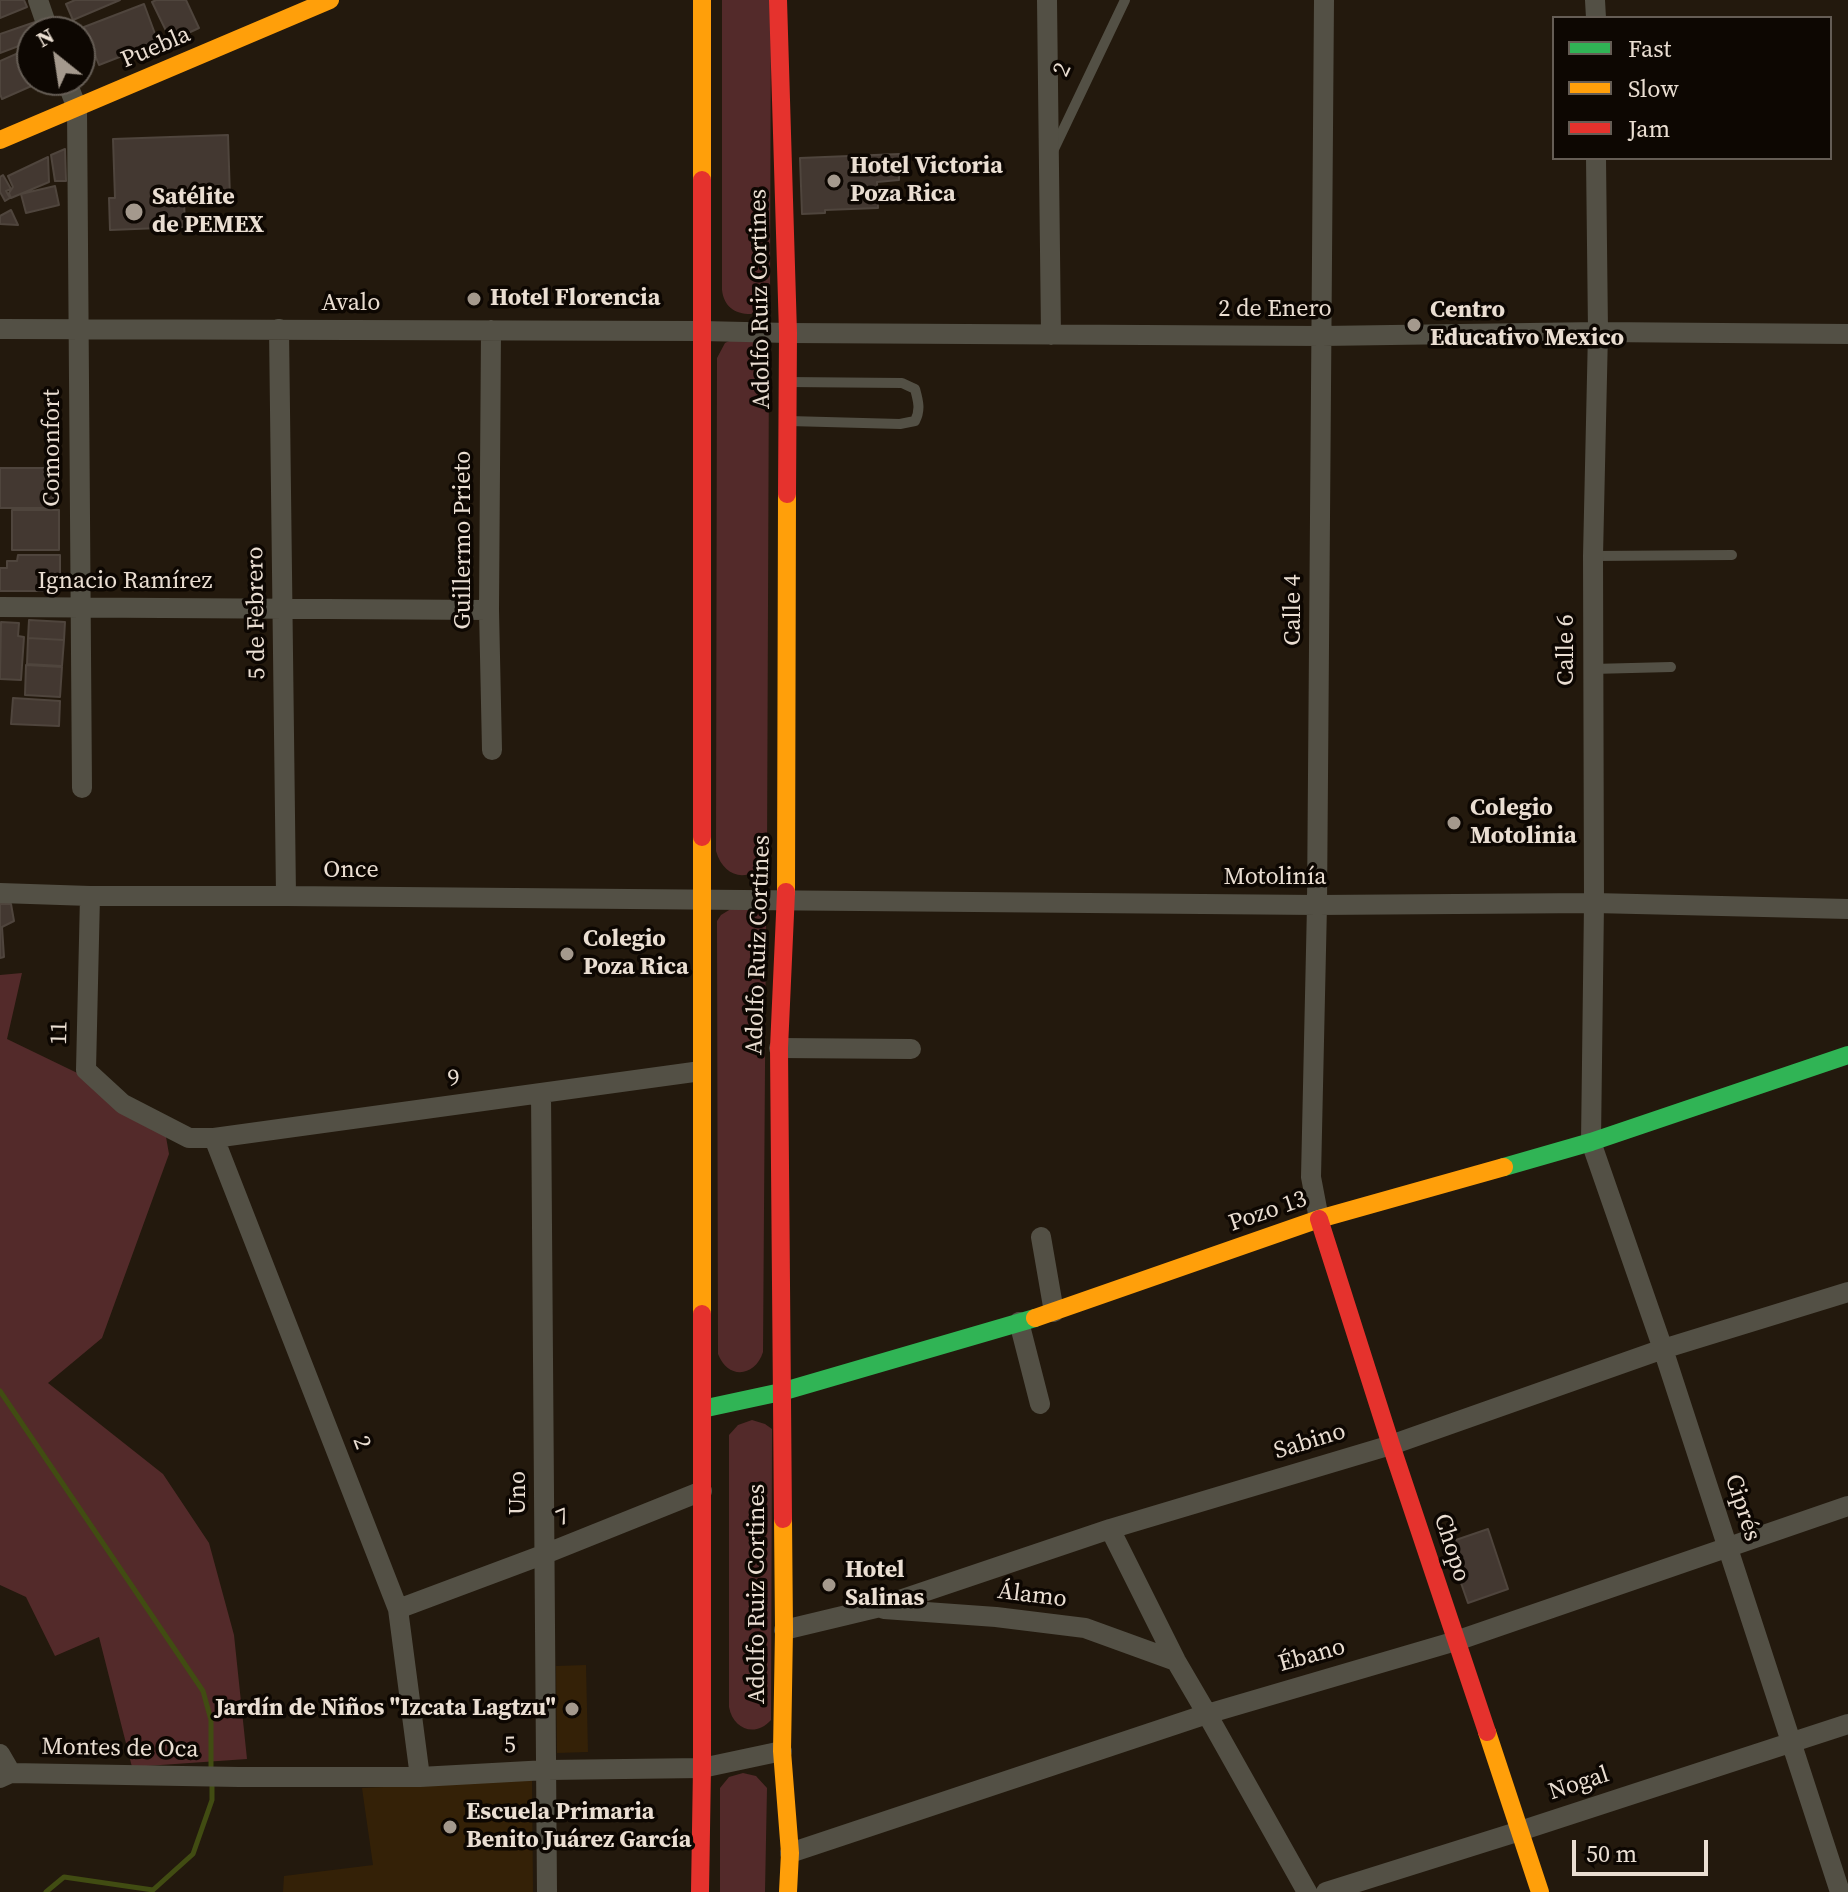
<!DOCTYPE html>
<html>
<head>
<meta charset="utf-8">
<style>
  body { margin:0 }
  #map { position:relative; width:1848px; height:1892px; overflow:hidden; background:#23190d; font-family:"Source Serif 4",serif }
  canvas { display:block }
  .legend { position:absolute; left:1552px; top:16px; width:280px; height:144px; box-sizing:border-box; background:#0d0702; border:2px solid #655d55; margin:0; padding:10px 14px; list-style:none; font-size:24px; color:#eaded2 }
  .legend li { display:flex; align-items:center; gap:16px; height:40px }
  .legend b { width:40px; border:2px solid #655d55 }
  .north { position:absolute; left:16px; top:16px; width:80px; height:80px; box-sizing:border-box; background:#0d0702; border:2px solid #655d55; border-radius:50%; rotate:330deg; font-size:22px; font-weight:700; line-height:32px; text-align:center; color:#eaded2 }
  .north::after { content:''; display:block; margin:auto; width:28px; height:36px; background:#a4998d; clip-path:polygon(50% 0,100% 100%,50% 72%,0 100%) }
  .scale { position:absolute; left:1572px; top:1840px; width:136px; height:36px; box-sizing:border-box; border:4px solid #eaded2; border-top:0; padding-left:10px; font-size:24px; line-height:28px; white-space:nowrap; color:#eaded2; -webkit-text-stroke:6px #0d0702; paint-order:stroke }
</style>
</head>
<body>
<div id="map">
<canvas width="1848" height="1892"></canvas>
<ul class="legend">
<li><b style="height:10px;background:#30b455"></b>Fast</li>
<li><b style="height:10px;background:#ff9f0a"></b>Slow</li>
<li><b style="height:10px;background:#e5322d"></b>Jam</li>
</ul>
<div class="north">N</div>
<div class="scale">50 m</div>
</div>
<script>
const c = document.querySelector('canvas').getContext('2d');
c.lineJoin = 'round';
function fillPath(path, color) { c.fillStyle = color; c.fill(path, 'evenodd'); }
function strokePath(path, color, width, dash) { c.strokeStyle = color; c.lineWidth = width; c.lineCap = dash ? 'butt' : 'round'; c.setLineDash(dash || []); c.stroke(path); }
function drawText(font, color, halo, rows, align = 'center') {
  c.font = font + ' "Source Serif 4",serif'; c.lineWidth = 7; c.setLineDash([]); c.textBaseline = 'middle'; c.strokeStyle = halo; c.fillStyle = color; for (const [text, x, y, turn = 0] of rows) {
    c.save(); c.translate(x, y); c.rotate((+turn || 0) * Math.PI / 180); c.textAlign = isNaN(turn) ? turn : align; if (halo) c.strokeText(text, 0, 0); c.fillText(text, 0, 0); c.restore();
  }
}
fillPath(new Path2D(`
  M586,1665L588,1752L557,1753L556,1666Z
  M532,1780L533,1892H283L284,1876L373,1865L362,1788Z`), '#342107');
fillPath(new Path2D(`
  M722,0H771L770,298L766,306L751,314C734,314 724,306 722,290Z
  M733,339C751,340 760,337 769,355L767,857C753,884 724,880 716,851L717,358L725,343Z
  M734,907C750,908 759,910 766,925L763,1352C755,1377 728,1380 718,1354L717,921L721,915Z
  M22,973L7,1039L162,1114L169,1154L102,1338L48,1383L163,1474L209,1543L234,1635L247,1759L132,1767L99,1637L55,1656L26,1597L0,1585V975Z
  M752,1420L765,1424L772,1429L771,1720C755,1738 733,1729 729,1707V1435L738,1425Z
  M743,1773L756,1776L767,1788L765,1892H720V1788L729,1777Z`), '#532a2a');
strokePath(new Path2D(`
  M0,1391L203,1691L211,1720V1771
  M46,1892L64,1877L153,1890L193,1854L212,1800V1781`), '#414c12', 5);
const building = new Path2D(`
  M0,0H24L27,7L0,18Z
  M75,0H120L73,20L66,4Z
  M156,0H186L199,28L171,41L152,2Z
  M144,4L158,42L99,65L84,27Z
  M41,20L47,32H32V41L0,53V34Z
  M32,47V80H45L2,99L0,94V61Z
  M228,135L230,198L184,200L185,227L110,230L109,198H115L113,139Z
  M65,149L66,181H55L51,155Z
  M899,154V180L877,182L878,208L825,210V213L802,214L800,158Z
  M48,157L49,182L11,198L9,193L13,187L8,176Z
  M3,175L11,189L6,191L10,198L5,201L0,192V177Z
  M55,186L59,205L26,213L21,194Z
  M11,210L18,225L0,224V216Z
  M0,468H54L53,508H0Z
  M12,510H59V550H12Z
  M18,555H60V591H0V568H7V561H17Z
  M29,620L65,622L64,640L28,638Z
  M1,622L19,623L18,636L24,637L21,680L0,679Z
  M28,638L64,640L62,666L27,664Z
  M26,665L62,667L60,697L25,695Z
  M13,698L60,701L59,726L11,724Z
  M0,904H11L14,921L2,927L4,957L0,958Z
  M1488,1529L1508,1589L1468,1603L1447,1543Z`);
fillPath(building, '#433831');
strokePath(building, '#4f453d', 2);
strokePath(new Path2D(`
  M1054,149L1125,0
  M788,382L902,383L915,389C918,400 921,410 915,421L900,424L789,421
  M1593,556L1732,555
  M1592,669L1671,667`), '#535045', 10);
strokePath(new Path2D(`
  M38,0L49,32
  M1047,0L1051,335
  M1595,0L1596,18
  M66,80L77,108L82,788
  M1596,158L1598,332L1593,556L1594,903L1591,1142L1663,1349L1840,1892
  M0,329L702,331L788,333L1322,336L1598,332L1848,334
  M279,329L286,896
  M491,330L489,610L492,750
  M0,607L489,610
  M0,893L90,896H286L1317,905L1594,903L1848,909
  M90,896L86,1070L123,1104L189,1138H214L701,1071
  M779,1048L911,1049
  M541,1093L547,1892
  M214,1138L398,1609L420,1777
  M1319,1219L1311,1177L1317,905L1324,0
  M1041,1237L1054,1312
  M1019,1322L1040,1404
  M1110,1529L1176,1661L1207,1714L1307,1892
  M398,1609L545,1554L702,1491
  M884,1609L996,1617L1085,1628L1176,1661
  M784,1630L876,1608L1110,1529L1391,1445L1663,1349L1848,1292
  M0,1754L11,1773
  M0,1778L11,1773L239,1777H420L547,1770L702,1768L782,1751
  M790,1853L1207,1714L1456,1641L1848,1506
  M1326,1892L1520,1831L1848,1724`), '#535045', 20);
strokePath(new Path2D(`
  M1504,1167L1591,1142L1848,1055
  M702,1409L781,1392L1035,1318`), '#30b455', 18);
strokePath(new Path2D(`
  M702,0V180
  M0,140L330,0
  M702,837V1314
  M786,892L787,494
  M1035,1318L1319,1219L1504,1167
  M783,1519L784,1630L782,1751L790,1853L788,1892
  M1487,1732L1540,1892`), '#ff9f0a', 18);
strokePath(new Path2D(`
  M778,0L788,333L787,494
  M702,180V837
  M1319,1219L1391,1445L1487,1732
  M783,1519L779,1048L786,892
  M700,1892L702,1768V1314`), '#e5322d', 18);
for (const [x, y, r, color] of [
  [834,181,8,"#a4998d"],
  [134,212,10,"#a4998d"],
  [474,299,8,"#a4998d"],
  [1414,325,8,"#a4998d"],
  [1454,823,8,"#a4998d"],
  [567,954,8,"#a4998d"],
  [829,1585,8,"#a4998d"],
  [572,1709,8,"#a4998d"],
  [450,1827,8,"#a4998d"]
]) { const dot = new Path2D(); dot.arc(x, y, r, 0, 2 * Math.PI); c.fillStyle = color; c.fill(dot); strokePath(dot, '#0d0702', 3); }
drawText('24px', '#eaded2', '#0d0702', [
  ["Puebla",156,48,-23],
  ["2",1063,70,-65],
  ["Adolfo Ruiz Cortines",761,299,-91],
  ["Avalo",351,304],
  ["2 de Enero",1275,310],
  ["Comonfort",53,448,-90],
  ["Guillermo Prieto",464,540,-90],
  ["Ignacio Ramírez",125,582],
  ["Calle 4",1294,610,-90],
  ["5 de Febrero",257,613,-91],
  ["Calle 6",1567,650,-90],
  ["Once",351,871],
  ["Motolinía",1275,878],
  ["Adolfo Ruiz Cortines",759,945,-88],
  ["11",60,1033,-89],
  ["9",454,1079,-8],
  ["Pozo 13",1268,1212,-19],
  ["Sabino",1310,1442,-17],
  ["2",361,1443,69],
  ["Uno",519,1493,-90],
  ["Ciprés",1742,1508,72],
  ["7",563,1518,-22],
  ["Chopo",1451,1548,72],
  ["Adolfo Ruiz Cortines",758,1594,-90],
  ["Álamo",1032,1596,7],
  ["Ébano",1312,1656,-16],
  ["5",510,1746,-3],
  ["Montes de Oca",120,1749,1],
  ["Nogal",1579,1784,-18]
]);
drawText('bold 24px', '#eaded2', '#0d0702', [
  ["Hotel Victoria",850,167],
  ["Poza Rica",850,195],
  ["Satélite",152,198],
  ["de PEMEX",152,226],
  ["Hotel Florencia",490,299],
  ["Centro",1430,311],
  ["Educativo Mexico",1430,339],
  ["Colegio",1470,809],
  ["Motolinia",1470,837],
  ["Colegio",583,940],
  ["Poza Rica",583,968],
  ["Hotel",845,1571],
  ["Salinas",845,1599],
  ["Jardín de Niños \"Izcata Lagtzu\"",556,1709,"right"],
  ["Escuela Primaria",466,1813],
  ["Benito Juárez García",466,1841]
], 'left');
</script>
</body>
</html>
